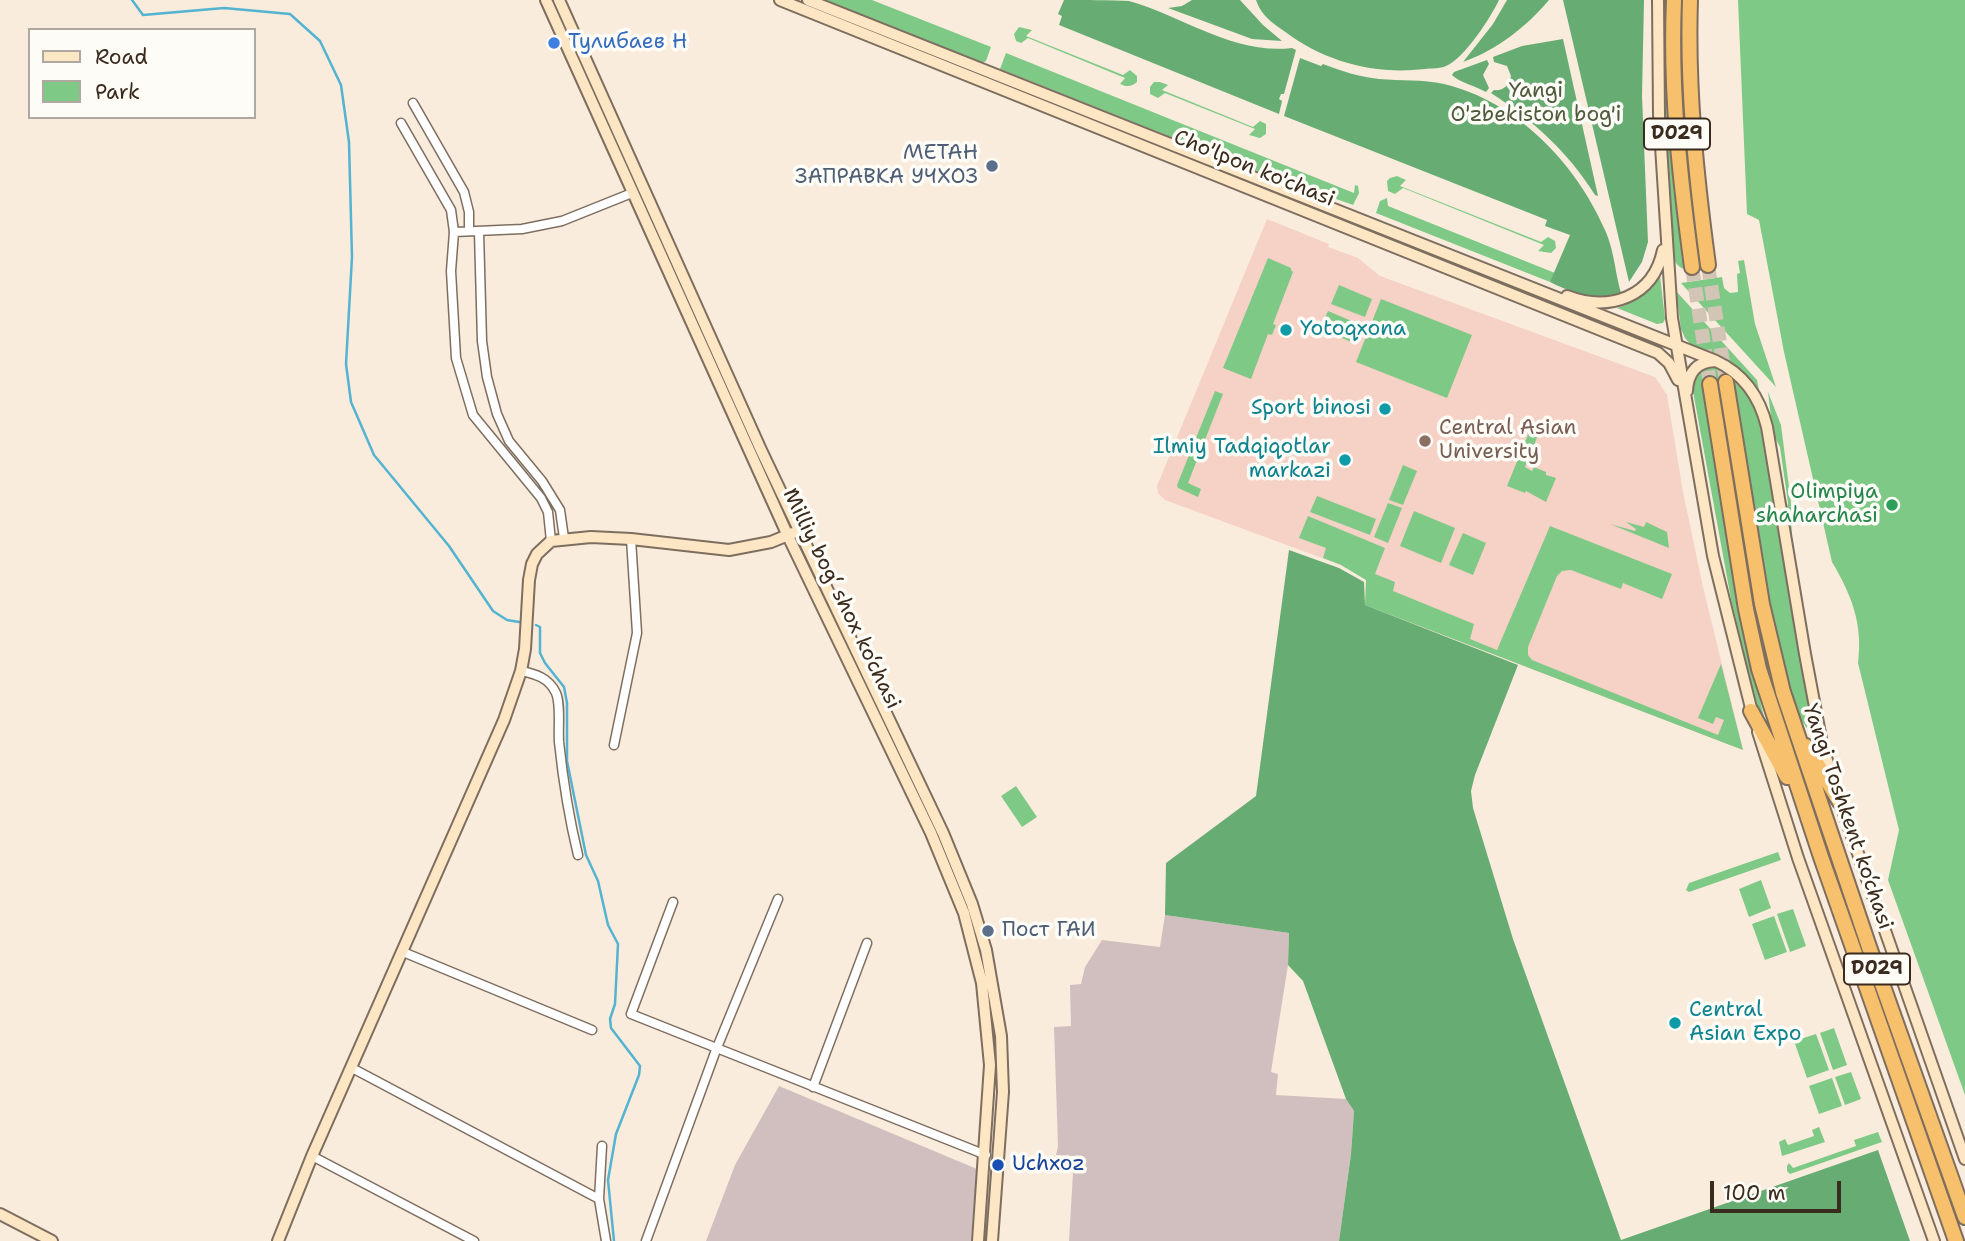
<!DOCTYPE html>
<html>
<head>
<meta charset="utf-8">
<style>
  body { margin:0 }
  #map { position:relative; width:1965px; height:1241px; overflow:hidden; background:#f9ecdc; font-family:"Shantell Sans",sans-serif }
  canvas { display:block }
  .legend { position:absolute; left:28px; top:28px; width:228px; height:91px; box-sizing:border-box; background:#fdfcf7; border:2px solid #afa8a0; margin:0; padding:9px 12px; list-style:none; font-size:21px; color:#3b2a1e }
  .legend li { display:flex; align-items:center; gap:14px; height:35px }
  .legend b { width:35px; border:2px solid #afa8a0 }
  .scale { position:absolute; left:1710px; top:1181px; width:131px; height:32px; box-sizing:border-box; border:4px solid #3b2a1e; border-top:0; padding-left:9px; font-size:21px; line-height:24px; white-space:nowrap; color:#3b2a1e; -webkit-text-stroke:5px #fdfcf7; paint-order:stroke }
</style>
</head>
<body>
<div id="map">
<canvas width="1965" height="1241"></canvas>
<ul class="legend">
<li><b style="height:9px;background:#fce6c4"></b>Road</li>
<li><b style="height:19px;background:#7fc986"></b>Park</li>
</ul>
<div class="scale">100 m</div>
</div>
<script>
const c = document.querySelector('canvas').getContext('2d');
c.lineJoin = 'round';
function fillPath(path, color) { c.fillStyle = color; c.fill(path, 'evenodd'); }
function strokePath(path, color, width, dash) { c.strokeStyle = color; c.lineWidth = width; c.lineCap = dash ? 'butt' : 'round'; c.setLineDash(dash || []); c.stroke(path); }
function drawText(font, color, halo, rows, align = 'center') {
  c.font = font + ' "Shantell Sans",sans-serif'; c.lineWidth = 7; c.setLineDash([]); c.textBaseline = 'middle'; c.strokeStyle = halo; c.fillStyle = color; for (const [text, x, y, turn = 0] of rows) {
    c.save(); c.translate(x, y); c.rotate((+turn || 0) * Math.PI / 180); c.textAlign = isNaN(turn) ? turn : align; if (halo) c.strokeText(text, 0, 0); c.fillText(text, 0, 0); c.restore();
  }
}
fillPath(new Path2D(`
  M1267,219L1329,244L1328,247L1358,258L1380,276L1655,377L1667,395L1683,492L1703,587L1743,750L1365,605L1367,580L1341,565L1165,500L1158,493L1157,486Z`), '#f6d1c5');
fillPath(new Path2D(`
  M1165,915L1289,933L1288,965L1271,1072L1278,1074L1276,1095L1346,1099L1354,1111L1351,1154L1339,1241H1069L1074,1156L1056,1155L1058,1146L1054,1027L1071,1026L1070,985L1081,984L1085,967L1102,940L1160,947Z
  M779,1086L977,1169L971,1241H706L735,1165Z`), '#d1bfbf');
fillPath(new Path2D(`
  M825,0H872L991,47L986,61L982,63Z
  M1738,0H1965V1095L1888,880L1899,830L1858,663C1863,624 1852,596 1832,562L1784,352L1759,220L1747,214Z
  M1663,9H1666C1663,96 1672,181 1684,268L1715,264L1716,267C1699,269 1680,277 1673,257L1665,116Z
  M1019,27L1032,30L1026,36L1123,75L1130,70L1137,76V82C1132,87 1126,87 1120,84L1125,78L1028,38L1021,43L1016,41L1014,34Z
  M1006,53L1354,193L1355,185L1358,186L1359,193L1353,205L1241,165L1000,69Z
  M1154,82H1160L1168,85L1162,90L1253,127L1260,121L1266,124V134L1260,138L1249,135L1255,129L1165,93L1158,98L1150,94V87Z
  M1397,176L1406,180L1400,186L1541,242L1548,237L1555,241L1556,248L1551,253L1538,251L1544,245L1403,188L1395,194L1388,191L1387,181L1390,178Z
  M1387,198L1388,206L1555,273L1550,282L1376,213L1380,201Z
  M1268,258L1291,268V270L1293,272L1273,324L1276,325L1272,335L1268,334L1251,379L1223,368Z
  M1744,260L1755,324L1776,387L1681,283L1722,277L1724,288L1730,293L1738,292L1737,274L1740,273L1738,261Z
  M1660,275L1665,319L1663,323L1657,324L1617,308C1635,302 1651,292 1660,275Z
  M1339,285L1372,299L1365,317L1331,304Z
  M1676,291L1757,380L1760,395L1725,360L1692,346L1685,338L1681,329Z
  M1381,299L1472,335L1447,398L1356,362Z
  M1328,311L1361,325L1354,343L1320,329Z
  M1715,366C1736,374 1748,394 1758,414L1816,742L1798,715L1774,625L1733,381L1702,386L1737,605L1764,717L1757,709L1731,599L1692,386C1694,373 1702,367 1715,366Z
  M1215,391L1223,394L1188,483L1201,489L1198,497L1178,488L1177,485Z
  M1768,392L1781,425L1791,503L1792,554L1786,514L1788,503L1780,447L1773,434Z
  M1532,425L1541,428L1525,467L1532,471L1534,467L1546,472V475L1556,478L1546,502L1526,491L1525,493L1507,486Z
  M1403,465L1417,471L1403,505L1389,500Z
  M1317,496L1376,519L1370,535L1310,512Z
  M1388,503L1402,508L1388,543L1374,537Z
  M1414,511L1455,528L1441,563L1400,546Z
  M1308,516L1385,548L1375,574L1395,582L1393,591L1474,624L1470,639L1497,650L1550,526L1672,574L1662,599L1623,583L1621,589L1571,570L1562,571L1557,576L1528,647V655L1532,660L1718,735L1724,720L1716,717L1713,724L1698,718L1721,664L1743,750L1365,605L1366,580L1341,565L1323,558L1326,548L1299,538Z
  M1626,522L1644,527L1646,522L1667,532L1669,548L1610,524L1635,531L1636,529Z
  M1463,533L1486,543L1473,575L1449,565Z
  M1016,786L1037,817L1022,827L1001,796Z
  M1778,852L1781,860L1689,892L1686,890L1689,883Z
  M1761,880L1771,908L1749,917L1739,889Z
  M1793,909L1806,946L1790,952L1777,914Z
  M1774,916L1787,952L1765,960L1752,924Z
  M1834,1028L1847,1065L1833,1070L1820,1033Z
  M1816,1034L1829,1070L1807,1078L1794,1041Z
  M1851,1072L1861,1099L1845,1105L1835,1077Z
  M1832,1078L1842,1106L1819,1114L1809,1086Z
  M1819,1127L1825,1142L1782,1156L1779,1142L1785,1139L1788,1145L1814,1136L1812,1130Z
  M1878,1132L1882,1142L1790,1174L1787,1171V1166L1789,1163L1793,1168L1856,1146L1854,1140Z`), '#7fc986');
fillPath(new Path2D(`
  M1064,0C1083,0 1112,0 1129,1C1183,16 1233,55 1292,48L1296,50L1284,94H1281L1279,99L1282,101L1279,114L1059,25L1062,16L1058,14Z
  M1192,0H1240L1263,25L1282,41L1252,39L1168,8L1182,6Z
  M1256,0H1499C1491,17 1464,59 1446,66C1440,69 1431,68 1425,69C1374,75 1325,62 1284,31C1271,22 1261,15 1256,0Z
  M1507,0H1549C1526,27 1497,50 1463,62L1493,24Z
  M1563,0H1644L1642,96L1648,242L1642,262L1629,282Z
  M1563,39L1598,196L1595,195C1568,152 1534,121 1491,93L1494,90C1503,91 1509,86 1511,76L1507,66L1494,62L1493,57L1522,46Z
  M1300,58L1321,66L1323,64C1341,71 1360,77 1379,79C1401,81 1422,79 1444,84C1516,101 1576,163 1605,230C1615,252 1615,275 1622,296C1594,299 1574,294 1550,282L1570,235L1545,226L1547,220L1284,116Z
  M1487,60L1489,64L1483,75L1489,88L1486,92C1476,86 1460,83 1452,75L1454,72Z
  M1289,550L1339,568L1364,582L1365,605L1518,665L1475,775L1471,791L1473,808L1513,939L1621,1240L1878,1150L1910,1241H1339L1351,1154L1354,1111L1346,1099L1303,981L1288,965L1289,933L1165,915L1166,863L1256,796Z`), '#67ad73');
strokePath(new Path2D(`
  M132,0L143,15L224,8L290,14L320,41L341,85L349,142L352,257L346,364L351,402L374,455L449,546L493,611L507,620L519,622
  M536,625L540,627V653L545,663L564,687L567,703V761L586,855L598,881L608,925L618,944L615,1004L610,1019L611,1028L640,1066L639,1075L616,1134L608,1180L614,1241`), '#53b3d1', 2.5);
strokePath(new Path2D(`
  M1708,265L1726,382
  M1692,267L1710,384`), '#d3c5b6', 14, [14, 7]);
const minor = new Path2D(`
  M413,103L464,192L469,212V231
  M401,123L451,210L454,232L451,271L456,358L473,415L541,498L548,512L551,541
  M454,232L522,229L562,221L632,193
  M479,232L482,341L487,377L497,414L509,441L542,481L560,510L564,538
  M521,671C536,674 549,678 556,693C561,704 558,728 559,742C563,780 569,818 578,855
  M614,745L637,633L631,539
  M673,902L631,1014L986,1155
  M403,952L592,1030
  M352,1068L599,1199
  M813,1087L867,943
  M602,1146L599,1199L606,1241
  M312,1156L474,1241
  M646,1241L716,1050L778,899`);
const secondary = new Path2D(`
  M546,0L788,536L931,833L964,913L982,983L990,1065L978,1241
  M559,0L761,450L943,833L972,904L986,950L1001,1036L1003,1092L992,1241
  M780,0L1658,353L1669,363L1678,380
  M808,0L1716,361C1744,374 1760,398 1767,427L1805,654L1822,744L1840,802L1965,1159
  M1658,0L1659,115L1672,318L1713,556L1753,716
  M1567,296C1609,312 1653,298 1663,250
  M1687,391C1688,373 1696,362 1715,361
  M1758,732L1798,858L1934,1241
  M0,1214L52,1241
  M278,1241L312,1156L504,720L521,671L525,649L529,580L532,564L537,554L551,541L591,537L631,539L729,550L771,542L793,533`);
const trunk = new Path2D(`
  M1674,0C1670,90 1680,178 1692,267
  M1690,0C1687,89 1696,176 1708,265
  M1726,382L1762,604L1783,692L1869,947L1965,1217
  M1710,384L1746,609L1759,669L1821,857L1956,1241
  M1751,711L1787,777
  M1806,746L1840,802`);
strokePath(minor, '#7e6e60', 11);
strokePath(secondary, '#7e6e60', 14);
strokePath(trunk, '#7e6e60', 18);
strokePath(minor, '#fff', 8);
strokePath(secondary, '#fce6c4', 10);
strokePath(trunk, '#f7c06c', 14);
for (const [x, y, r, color] of [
  [554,43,7,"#3f7fe0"],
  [992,166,7,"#5c6f8a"],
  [1286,330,7,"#0f9aa8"],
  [1385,409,7,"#0f9aa8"],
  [1425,441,7,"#8d6e63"],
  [1345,460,7,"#0f9aa8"],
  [1892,505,7,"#2e9e5b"],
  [988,931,7,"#5c6f8a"],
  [1675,1023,7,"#0f9aa8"],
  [998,1165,7,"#1a4fb4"]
]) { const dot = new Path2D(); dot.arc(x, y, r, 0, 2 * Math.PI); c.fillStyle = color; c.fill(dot); strokePath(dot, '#fdfcf7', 2.5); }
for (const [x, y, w] of [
  [1677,134,66],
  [1877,969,66]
]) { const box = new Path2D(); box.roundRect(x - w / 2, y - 15.5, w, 31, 5); c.fillStyle = '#fdfcf7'; c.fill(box); strokePath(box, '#3b2a1e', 2); }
drawText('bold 19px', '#3b2a1e', null, [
  ["D029",1677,134],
  ["D029",1877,969]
]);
drawText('21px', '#366cbe', '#fdfcf7', [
  ["Тулибаев Н",568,43]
], 'left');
drawText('21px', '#4f5a3d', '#fdfcf7', [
  ["Yangi",1536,92],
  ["O'zbekiston bog'i",1536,116]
]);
drawText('21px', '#4e5e75', '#fdfcf7', [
  ["МЕТАН",978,154],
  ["ЗАПРАВКА УЧХОЗ",978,178],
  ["Пост ГАИ",1002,931,"left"]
], 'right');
drawText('21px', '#3b2a1e', '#fdfcf7', [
  ["Cho'lpon ko'chasi",1254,169,22],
  ["Milliy bog‘ shox ko‘chasi",841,599,64],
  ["Yangi Toshkent ko‘chasi",1847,817,71]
]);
drawText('21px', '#0d838f', '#fdfcf7', [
  ["Yotoqxona",1300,330],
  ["Sport binosi",1371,409,"right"],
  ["Ilmiy Tadqiqotlar",1331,448,"right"],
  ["markazi",1331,472,"right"],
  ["Central",1689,1011],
  ["Asian Expo",1689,1035]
], 'left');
drawText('21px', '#785e54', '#fdfcf7', [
  ["Central Asian",1439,429],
  ["University",1439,453]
], 'left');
drawText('21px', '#27864d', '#fdfcf7', [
  ["Olimpiya",1878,493],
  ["shaharchasi",1878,517]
], 'right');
drawText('21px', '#164399', '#fdfcf7', [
  ["Uchxoz",1012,1165]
], 'left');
</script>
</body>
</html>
